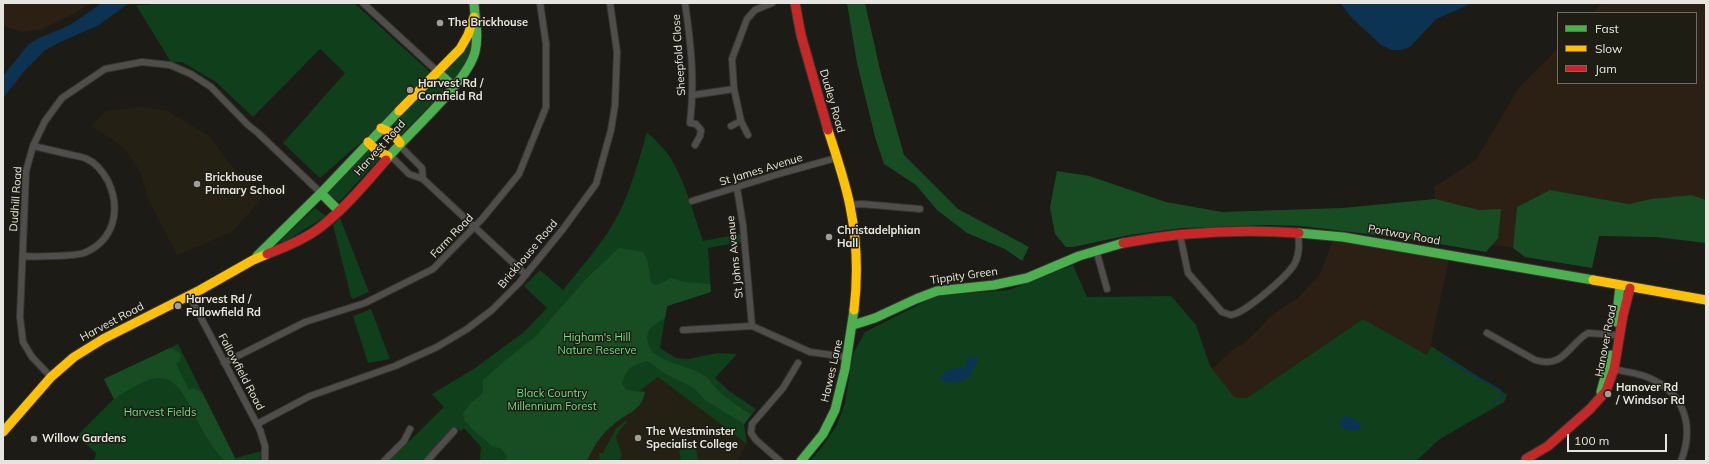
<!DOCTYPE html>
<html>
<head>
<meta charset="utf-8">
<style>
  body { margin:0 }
  #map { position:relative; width:1709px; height:464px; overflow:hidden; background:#1c1b16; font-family:Mulish,sans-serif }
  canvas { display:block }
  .frame { position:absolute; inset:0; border:4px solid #e6e5df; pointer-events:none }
  .legend { position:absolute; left:1557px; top:12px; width:140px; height:72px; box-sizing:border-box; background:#1e1d14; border:1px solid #6e6d65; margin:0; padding:5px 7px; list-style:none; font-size:12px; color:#e6e5df }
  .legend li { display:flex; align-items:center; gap:8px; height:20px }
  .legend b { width:20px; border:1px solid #6e6d65 }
  .scale { position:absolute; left:1567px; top:434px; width:100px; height:18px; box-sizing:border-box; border:2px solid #e6e5df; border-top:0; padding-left:5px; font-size:12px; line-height:14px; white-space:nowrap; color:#e6e5df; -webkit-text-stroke:3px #1e1d14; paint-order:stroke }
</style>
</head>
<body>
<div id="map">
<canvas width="1709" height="464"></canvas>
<div class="frame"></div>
<ul class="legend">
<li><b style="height:5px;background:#4caf50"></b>Fast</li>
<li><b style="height:5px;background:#ffc107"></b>Slow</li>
<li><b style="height:5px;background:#c62828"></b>Jam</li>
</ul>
<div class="scale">100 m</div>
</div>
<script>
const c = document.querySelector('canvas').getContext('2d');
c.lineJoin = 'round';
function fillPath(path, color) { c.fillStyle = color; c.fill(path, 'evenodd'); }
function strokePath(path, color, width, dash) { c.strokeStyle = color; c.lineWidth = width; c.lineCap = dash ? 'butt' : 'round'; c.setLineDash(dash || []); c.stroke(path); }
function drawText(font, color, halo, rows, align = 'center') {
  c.font = font + ' Mulish,sans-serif'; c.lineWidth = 3; c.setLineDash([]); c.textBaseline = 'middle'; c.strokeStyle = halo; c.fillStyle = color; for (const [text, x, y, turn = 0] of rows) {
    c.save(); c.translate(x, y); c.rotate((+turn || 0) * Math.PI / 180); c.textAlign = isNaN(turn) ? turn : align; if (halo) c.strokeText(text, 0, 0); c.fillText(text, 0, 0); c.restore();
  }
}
fillPath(new Path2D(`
  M140,107L166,110L209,136L228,162L263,197L232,232L177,255L148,199L140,171L124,148L92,126L106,111Z
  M658,377L747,444L737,461H558L580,436Z`), '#242114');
fillPath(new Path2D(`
  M3,3H92L69,16L40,30L22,32L3,26Z
  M1602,3H1706V200L1692,195L1651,199L1629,204L1550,190L1517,207L1513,248L1438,237L1434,187L1476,160L1518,89L1558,48V83H1696V13H1593Z
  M1333,240L1449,260L1433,333L1431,346L1427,355L1363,319L1247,398L1234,397L1212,369L1232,350L1243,344L1257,331L1273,314L1298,298L1320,274Z`), '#2b2013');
fillPath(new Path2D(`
  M152,3H354L431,73L391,116L320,178L283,143L345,73L320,49L253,117L216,82L182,62H171L136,5H150Z
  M474,25L473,53L454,84L441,72Z
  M434,80L443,86V92L401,135L392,123Z
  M647,132C655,140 664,148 670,157C686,183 693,213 703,241L740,234L742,242L708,248L711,292L667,306L660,348L676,358L688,359L717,353L737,354L715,378L729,391L756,409L744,424L747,444L658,377L580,436L558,461H480L481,447L464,428L461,431L455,429L452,431L422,461H389L444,407L432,394L475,368L524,332L547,308L524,286L540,270L563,290C582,266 605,241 619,213C632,187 639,159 647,132Z
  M367,148L381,157L339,202L328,193Z
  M315,208L326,216L281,244V240Z
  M340,218L369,292L353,299L351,297L333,225Z
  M1073,265L1087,297L1171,296L1196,325L1210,366L1234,397L1247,398L1363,319L1427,355L1431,346L1507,395L1504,402L1440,439L1416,461H810L822,447L837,425L845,403L853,354L865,332L936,296L1009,290Z
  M371,309L390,359L368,363L353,316Z
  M178,344L235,458L262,451L260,461H94L96,453L77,436L114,399L104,379Z
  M626,420L627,422L621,428L616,437L622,456L619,461H600L599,453H603L616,429Z
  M696,447L698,461H681L679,450Z`), '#103f1c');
fillPath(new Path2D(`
  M847,3H865L881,74L904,155L958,209L1029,247L1022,261L1005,249L967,233L937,210L916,185L884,164L875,137L857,63Z
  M1057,171L1089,176L1166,202L1222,212L1343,208L1435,199L1479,210L1501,209L1498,238L1486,252L1410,239L1301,226L1270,225L1182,228L1129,235L1073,247H1066L1055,234L1050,207Z
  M1550,190L1629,204L1651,199L1692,195L1706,200V243L1655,237L1599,236L1592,268L1525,257L1513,248L1517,207Z
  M619,248L643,252L647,259L651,283L657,285L671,278L684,282L710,284L711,292L667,306L665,318C653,326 645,328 648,343C652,364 691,364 706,377C711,381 714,387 719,391C728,400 740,407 751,415L744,424L705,400L694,388L666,374L647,361C632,365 626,368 622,384L626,390L645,392C641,412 626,413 614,424C601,434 593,447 587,461H505L507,456L501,449L491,445L473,430L465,421L463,413L472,402L482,394L483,380L502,363L536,336L586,279Z
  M170,348L177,351L181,355L180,361L176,364L189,390L193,388L202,392L235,458L232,461H226C215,452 209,441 202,429C193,415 181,378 161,378C144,378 128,391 114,399L104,379Z`), '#184d24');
fillPath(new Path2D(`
  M102,3H129L99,25L58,43L44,51L26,69L3,98V76L29,44L37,39L70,25Z
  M1340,3H1470L1468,5L1436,19L1410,47L1401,50H1392L1381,45L1352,18Z
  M970,357H976L979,360L972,370L970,377L957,383L942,381L940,379C944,369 955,368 965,367L966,361Z
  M1346,416L1361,423L1360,430L1355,431L1340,427V420Z`), '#0c3452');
strokePath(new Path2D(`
  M1441,357L1500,390L1503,396L1493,403`), '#0c3452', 2);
const street = new Path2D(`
  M363,3L438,72
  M685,3C691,44 695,82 690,123L696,124L701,130L700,136L695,145
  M734,89L741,121L748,135
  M693,95L734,89L732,59L747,19L755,10L772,3
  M731,126L741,121
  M400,143L403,149L422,168L423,179
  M388,156L394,159L409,174L423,179L526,275
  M737,188L743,225L752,326
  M692,201L782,173L836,158
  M850,205L862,204L920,209
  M1180,235L1188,273L1222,312L1231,315C1245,313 1288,276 1295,263C1300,253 1299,243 1298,232
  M1096,250L1107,289
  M23,256C33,257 76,256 84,253C115,240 121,209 108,181C103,172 96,163 87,159C83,157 77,156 72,155C59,152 46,149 33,146
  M189,295L260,430L265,446V461
  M683,330L752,326L810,352L847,357
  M1487,333L1535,360C1564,369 1568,345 1588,333L1614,335
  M224,363L305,322L365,303L433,269L482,219L519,174L546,107V44L540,3
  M1614,369C1625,372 1637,373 1647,377C1684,392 1695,425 1681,461
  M51,377L32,357L23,342L20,317L26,171L33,146L45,121L62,98L105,69L142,62L170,65L191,74L211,87L248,125L258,133L321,193
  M257,424L310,396L395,366L437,347L467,329L492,310L519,283L563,229L596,184L611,130L615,105L617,52L610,3
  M384,461L404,441L410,429
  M427,461L454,431
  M780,461L756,440L751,433L752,424L783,388L798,363`);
const fast = new Path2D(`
  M438,72L454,87
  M386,160C408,133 467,83 475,52C479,36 475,19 474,3
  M321,193L339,211
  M1299,233L1343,237L1593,280
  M257,256L321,193L399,111
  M1616,322L1620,286
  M853,325L875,318L916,299L937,291L994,285L1027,278L1079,256L1123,243
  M1601,392L1611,355
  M801,461L823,434L835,410L845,369L854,310`);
const slow = new Path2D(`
  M399,111L460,49L468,35L474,17
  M381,128L393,134L400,143
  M828,130C836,155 845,181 850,206C857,240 858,276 854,310
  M368,142L377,151L388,156
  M1593,280L1706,300
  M3,432L51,377L74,357L103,339L200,290L253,260L267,254`);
const jam = new Path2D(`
  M795,3L801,35L828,130
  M1123,243C1181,232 1240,229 1299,233
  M267,254C286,247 306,239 322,226C346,207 366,183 386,160
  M1526,459L1548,446L1590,409L1606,391L1614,369L1623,315L1630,288`);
strokePath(street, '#373632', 8);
strokePath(fast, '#373632', 11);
strokePath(slow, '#373632', 11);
strokePath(jam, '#373632', 11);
strokePath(street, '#4f4e4b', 6);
strokePath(fast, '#4caf50', 9);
strokePath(slow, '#ffc107', 9);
strokePath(jam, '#c62828', 9);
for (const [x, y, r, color] of [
  [440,23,4,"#9f9e99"],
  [410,90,4,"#9f9e99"],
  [197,184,4,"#9f9e99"],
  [829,237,4,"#9f9e99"],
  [178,306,4,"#9f9e99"],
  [1608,394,4,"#9f9e99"],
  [638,438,4,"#9f9e99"],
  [34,439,4,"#9f9e99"]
]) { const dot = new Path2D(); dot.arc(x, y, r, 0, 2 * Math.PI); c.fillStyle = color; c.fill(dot); strokePath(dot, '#1e1d14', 1.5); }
drawText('bold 11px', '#e6e5df', '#1e1d14', [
  ["The Brickhouse",448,23],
  ["Harvest Rd /",418,84],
  ["Cornfield Rd",418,97],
  ["Brickhouse",205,178],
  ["Primary School",205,191],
  ["Christadelphian",837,231],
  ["Hall",837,244],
  ["Harvest Rd /",186,300],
  ["Fallowfield Rd",186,313],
  ["Hanover Rd",1616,388],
  ["/ Windsor Rd",1616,401],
  ["The Westminster",646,432],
  ["Specialist College",646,445],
  ["Willow Gardens",42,439]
], 'left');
drawText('11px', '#e6e5df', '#1e1d14', [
  ["Sheepfold Close",679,55,-94],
  ["Dudley Road",832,101,74],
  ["Harvest Road",380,148,-48],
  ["St James Avenue",761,170,-17],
  ["Dudhill Road",16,199,-86],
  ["Portway Road",1404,235,10],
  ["Farm Road",452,236,-46],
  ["Brickhouse Road",528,254,-50],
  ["St Johns Avenue",735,257,-96],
  ["Tippity Green",964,276,-8],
  ["Harvest Road",112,322,-28],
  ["Hanover Road",1606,341,-79],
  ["Hawes Lane",832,371,-77],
  ["Fallowfield Road",241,372,62]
]);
drawText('11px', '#73da85', '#1e1d14', [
  ["Higham's Hill",597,338],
  ["Nature Reserve",597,351],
  ["Black Country",552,394],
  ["Millennium Forest",552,407],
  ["Harvest Fields",160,413]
]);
</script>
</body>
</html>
